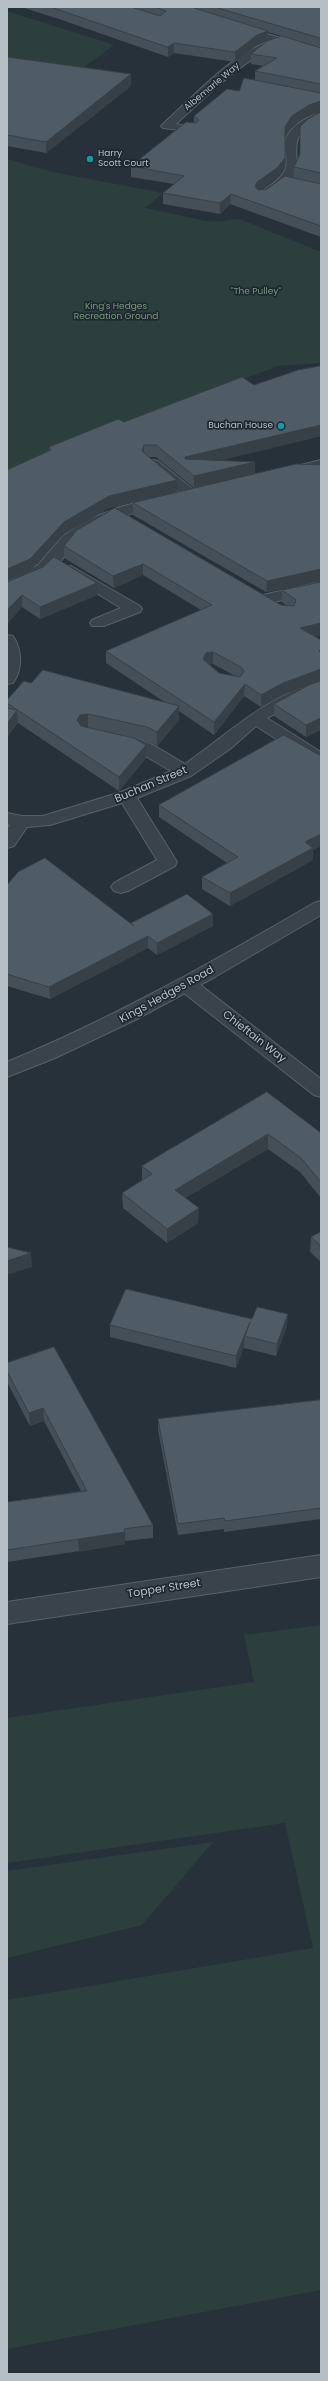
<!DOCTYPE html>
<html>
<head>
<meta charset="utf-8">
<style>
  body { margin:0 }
  #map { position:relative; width:328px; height:2381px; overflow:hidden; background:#27313a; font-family:Poppins,sans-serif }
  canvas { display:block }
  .frame { position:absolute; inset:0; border:8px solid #b6bec6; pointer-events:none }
</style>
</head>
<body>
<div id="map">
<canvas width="328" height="2381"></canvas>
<div class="frame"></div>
</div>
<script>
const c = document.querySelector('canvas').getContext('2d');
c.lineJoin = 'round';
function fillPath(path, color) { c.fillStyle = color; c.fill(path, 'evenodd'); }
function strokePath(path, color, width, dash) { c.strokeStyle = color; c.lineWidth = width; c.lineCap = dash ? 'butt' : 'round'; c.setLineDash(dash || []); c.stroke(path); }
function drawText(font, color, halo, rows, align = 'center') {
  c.font = font + ' Poppins,sans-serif'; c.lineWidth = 3.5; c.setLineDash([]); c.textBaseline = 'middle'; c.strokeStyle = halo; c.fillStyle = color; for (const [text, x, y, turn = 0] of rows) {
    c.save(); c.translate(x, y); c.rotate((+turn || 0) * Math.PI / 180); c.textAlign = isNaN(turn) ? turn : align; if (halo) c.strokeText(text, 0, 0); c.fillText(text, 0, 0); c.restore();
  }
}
fillPath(new Path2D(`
  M7,11L114,45L9,123L7,115Z
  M7,159L53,172L163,193L145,208L211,222L240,219L321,252V363L278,366L117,427L7,472Z
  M321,1625V2290L7,2349V2000L313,1948L285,1823L7,1863V1718L254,1682L244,1635Z
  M213,1842L142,1925L7,1958V1871Z`), '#2c3f3d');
const minor = new Path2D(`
  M277,39L281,40V44C240,61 208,95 176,124L195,128L197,130L195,132L163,128L161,126L163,124C194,96 236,49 277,39Z
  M321,113V120L307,128L298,138C291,164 309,170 277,192C271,196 267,199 260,198L258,195L260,192C268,187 279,181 284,172C289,164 285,154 285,144C286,128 307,116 321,113Z
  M153,460L158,461L196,492L199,495L196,498H186L148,467L146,464Z
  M321,460V468L285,477L278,473L280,470Z
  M162,496L170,501L167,504C135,512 103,520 76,540C69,546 66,555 60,562C48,577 25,588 7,593V582L38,565L63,536L87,520L120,507Z
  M71,566L140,606L142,609L140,612L104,626H92L90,623L92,620L121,608L65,574L63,571L65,568Z
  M321,582V592L264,604L258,602L256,599L258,596Z
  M7,635L13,636C22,650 23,669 13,683L7,684Z
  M321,682V692L308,696L267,718L321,752V765L315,764L256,726L230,749L191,776L137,798L177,862L175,866L128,891L121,893L114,891L111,887L114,883L157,860L122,803L50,825L27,827L14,846L7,848V829L10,825L7,824V813L22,816H43L121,792L171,771L135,750L112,745L109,741L112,737C137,731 164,752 185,764C231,732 265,696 321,682Z
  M187,979L194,980L321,1079V1097L314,1095L180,990L177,985L180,980Z
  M321,1555V1577L7,1624V1602Z`);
const tertiary = new Path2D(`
  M240,26L321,50V56L236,31V27Z
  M321,901V915L213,978L135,1020L55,1058L7,1077V1062C114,1018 214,961 314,903Z`);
strokePath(minor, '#586169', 2);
strokePath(tertiary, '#586169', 2);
fillPath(minor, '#3a434b');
fillPath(tertiary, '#3a434b');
fillPath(new Path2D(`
  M21,7H321V237L230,204L220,214L163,204V193L174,184L131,177V166L194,123V116L239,91L255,80V71L264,66L251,64V54L281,36L268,32L267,41L257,45L235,62L174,53L168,57L59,19ZM321,112L300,127V154L294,167L293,178L267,189L260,190L277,178L285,168V137L292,126L309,115Z
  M7,57L131,86L46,153L7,146Z
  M321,366V436L218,461L255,474L321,465V581L266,592L133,515V503L194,488L156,457H148L177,492L109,508L64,534L30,571L49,451V447L124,422Z
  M76,531L281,605L287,606L282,602V590L321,582V635L315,636L321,640V681L282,695L261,707L244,696L214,735L179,711V720L157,746L147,741L119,734L146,758L119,791L18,723L7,737V700L31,683L166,703L106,663V651L201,610L143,575L114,588L64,558V546ZM209,664H213L237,677L219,673Z
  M7,582L97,583V595L40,619L22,607L7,624Z
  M321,681V730L306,737L274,716V704Z
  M321,756V846L313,850V860L230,906L202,889V877L227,863L159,817V805Z
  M7,885L131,923L213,914V926L157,955L148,948L50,999L7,986Z
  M267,1092L321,1133V1198L300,1172L268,1149L185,1198L198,1223L167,1243L123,1208L122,1193L142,1180V1166Z
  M321,1232V1262L310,1252L311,1237Z
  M252,1319L287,1326L276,1356L244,1348V1347L236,1368L110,1337V1325Z
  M7,1363L153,1525V1538L125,1541V1544L7,1562V1502L81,1491L44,1421L30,1426L7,1382Z
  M321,1400V1519L224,1532V1529L178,1535L158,1430V1419Z`), '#454f57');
fillPath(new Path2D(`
  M268,31L267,41L257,45L235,62V52L257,35Z
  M174,43V53L168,57V47Z
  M131,74V86L46,153V142Z
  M321,101V112L309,115L292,126L284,138L285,127L292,116L309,105Z
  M285,158V168L277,178L257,192L255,186L257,182Z
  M231,194L230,204L220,214V203Z
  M321,425V436L185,469V457Z
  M144,445V457L142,450Z
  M255,462V474L194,488V476Z
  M177,480V492L109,508L64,534L30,571L7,581V569L64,522L109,496Z
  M143,564V575L114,588L113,576Z
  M321,569V581L266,592L267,581Z
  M97,583V595L40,619V607Z
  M22,595V607L7,624V610Z
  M321,623V635L300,640V628Z
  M213,652V664L206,665L203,659L206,653Z
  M321,669V681L282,695L261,707V695L283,683Z
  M245,684L244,696L214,735V722Z
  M179,706V720L157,746V732Z
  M17,710L18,723L7,737V724Z
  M88,714V728L78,734L77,720L80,715Z
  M321,718V730L306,737V725Z
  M146,745V758L119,791V777Z
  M321,834V846L313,850V860L230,906V893L305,842Z
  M213,914V926L157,955V943Z
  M148,936V948L50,999L49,987Z
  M268,1134V1149L175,1204V1190Z
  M199,1208L198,1223L167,1243V1229Z
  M31,1253L32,1267L7,1275V1261Z
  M288,1314L287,1326L276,1356L277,1344Z
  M250,1322L245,1336L244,1347L236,1368V1356Z
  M43,1408L44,1421L30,1426L29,1413Z
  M125,1532V1544L79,1552L78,1539Z`), '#384047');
const building = new Path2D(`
  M51,7H131L160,16L166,11L155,7H191L268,31L257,35L235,52L174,43L168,47Z
  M215,7H321V38Z
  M282,36L321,48V84L255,71L277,58L251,54L267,41Z
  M7,57L131,74L46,142L7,135Z
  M244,78L321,93V101L309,105L292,116L285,127V158L277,168L257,182L255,186L258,190L267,189L285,176L321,184V226L231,194L220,203L163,193L184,176L131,166L186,122L196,123L199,120L194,116L227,89L239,91Z
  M321,112V173L294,167L300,154V127L308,119Z
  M321,366V425L185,457V459L255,462L194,476L156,445H144L142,450L144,453L177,480L109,496L64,522L30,559L7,569V470L51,450L49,447L118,419L124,422L242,377L254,385L298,370Z
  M296,464L321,465V569L267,581L133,503Z
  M115,508L281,605L294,606L296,600L282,590L321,582V623L300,628L321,640V650L319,651L321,652V669L283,683L261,695L245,684L214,722L106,651L212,605L143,564L113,576L64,546L76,531ZM213,652L241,667L244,671L240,677L219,673L203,659L206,653Z
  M54,557L97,583L40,607L22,595L7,610V582L43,567Z
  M43,670L179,706L157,732L147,727L88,714L80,715L77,720L81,726L134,738L146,745L119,777L7,703V700L24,681L31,683Z
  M321,681V718L306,725L274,704L309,685Z
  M7,708L17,710L7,724Z
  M284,735L321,756V834L305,842L313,848L230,893L202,877L238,857L159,805Z
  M45,858L134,926L131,923L187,894L213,914L157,943L148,936L49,987L7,974V885L18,872Z
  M267,1092L321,1133V1182L301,1158L268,1134L175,1190L199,1208L167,1229L122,1193L152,1174L142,1166Z
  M321,1232V1246L311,1237Z
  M7,1247L31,1253L7,1261Z
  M126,1289L252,1319L257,1307L288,1314L277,1344L245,1336L250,1322L236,1356L110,1325Z
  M54,1347L153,1525L124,1529L125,1532L7,1550V1502L87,1491L43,1408L29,1413L7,1371V1363Z
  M321,1400V1508L225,1521L224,1518L178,1524L158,1419Z`);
fillPath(building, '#505c65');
strokePath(building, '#384047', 1);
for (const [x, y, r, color] of [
  [90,159,4,"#0f9aa8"],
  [281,426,4,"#0f9aa8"]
]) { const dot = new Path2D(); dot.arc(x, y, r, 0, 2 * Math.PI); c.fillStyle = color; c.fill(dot); strokePath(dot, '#1f2830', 1.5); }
drawText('9px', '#b6bec6', '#1f2830', [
  ["Albemarle Way",212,87,-40]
]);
drawText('9px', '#b6bec6', '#1f2830', [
  ["Harry",98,154],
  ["Scott Court",98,164],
  ["Buchan House",273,426,"right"]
], 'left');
drawText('9px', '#77997c', '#1f2830', [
  ["\"The Pulley\"",256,292],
  ["King's Hedges",116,307],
  ["Recreation Ground",116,317]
]);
drawText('11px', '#b6bec6', '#1f2830', [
  ["Buchan Street",151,785,-23],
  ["Kings Hedges Road",167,995,-29],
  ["Chieftain Way",254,1037,38],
  ["Topper Street",164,1589,-9]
]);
</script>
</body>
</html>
